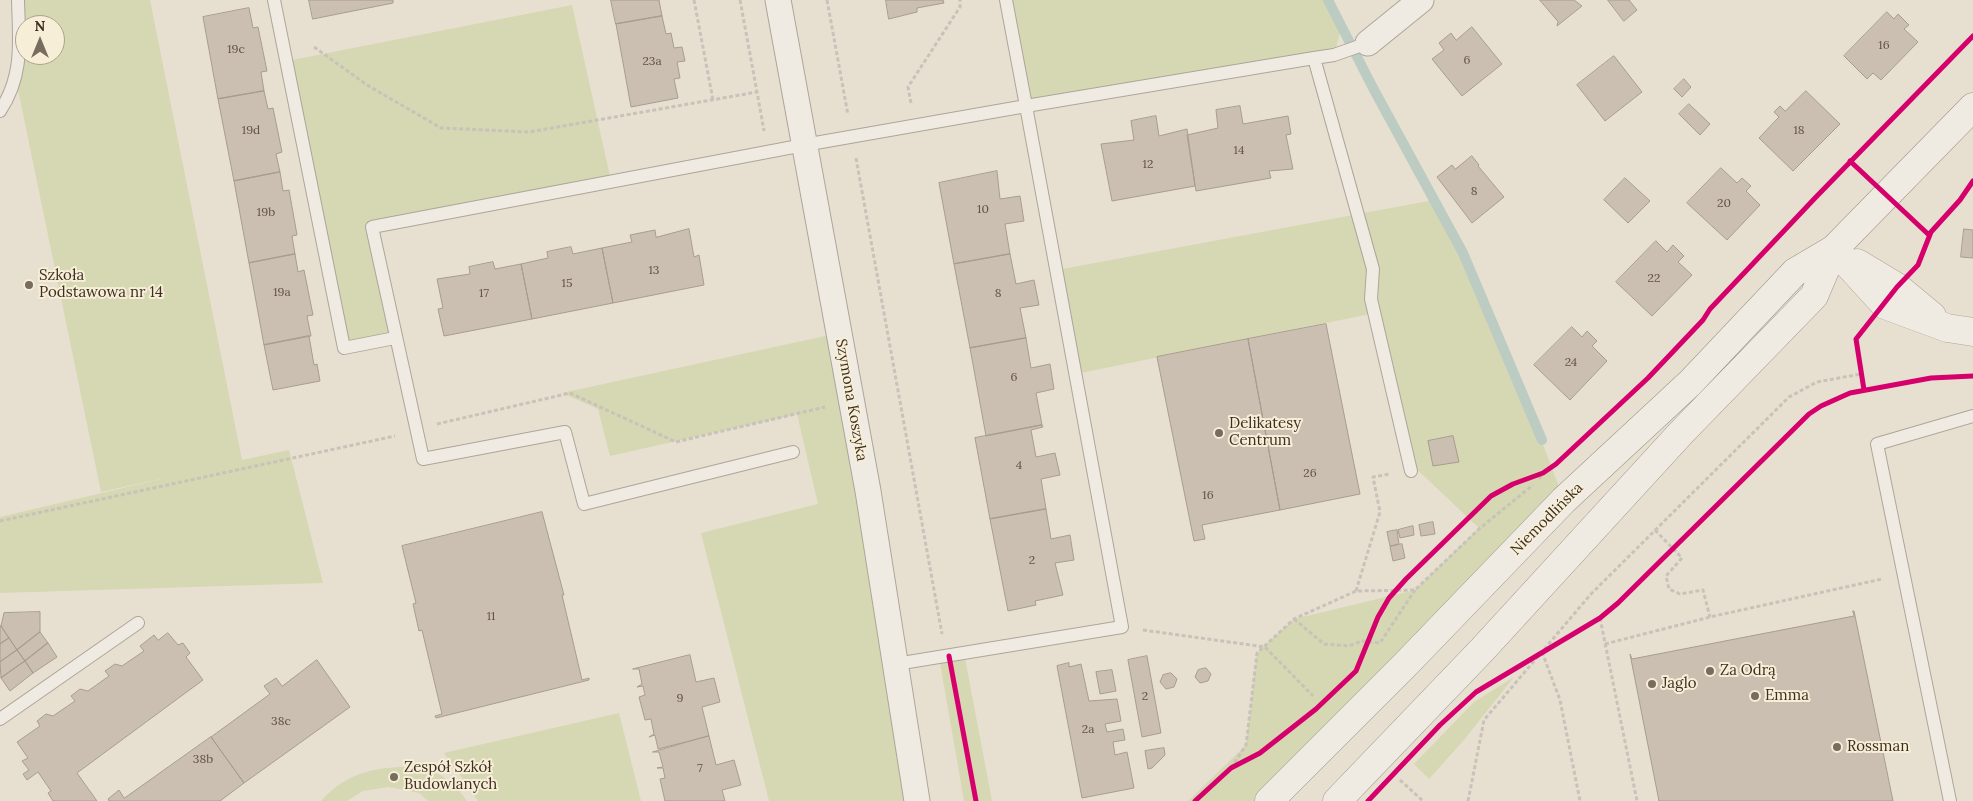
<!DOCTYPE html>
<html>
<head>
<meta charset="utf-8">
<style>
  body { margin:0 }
  #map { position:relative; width:1973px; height:801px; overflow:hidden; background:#e7e0d1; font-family:Lora,serif }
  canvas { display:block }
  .north { position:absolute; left:15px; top:15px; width:50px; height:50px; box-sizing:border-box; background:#f7eed8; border:1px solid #ada18e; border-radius:50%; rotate:0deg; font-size:14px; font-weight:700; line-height:20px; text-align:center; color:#3d2e20 }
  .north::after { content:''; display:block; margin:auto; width:18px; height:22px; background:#786c5e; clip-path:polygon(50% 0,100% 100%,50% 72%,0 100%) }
</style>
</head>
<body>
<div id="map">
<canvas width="1973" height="801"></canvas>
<div class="north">N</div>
</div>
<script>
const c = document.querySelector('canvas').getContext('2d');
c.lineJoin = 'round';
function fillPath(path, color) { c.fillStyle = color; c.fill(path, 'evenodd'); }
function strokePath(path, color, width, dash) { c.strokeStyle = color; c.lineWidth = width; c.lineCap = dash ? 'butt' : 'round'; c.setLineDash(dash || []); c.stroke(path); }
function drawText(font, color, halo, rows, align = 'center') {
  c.font = font + ' Lora,serif'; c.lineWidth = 4; c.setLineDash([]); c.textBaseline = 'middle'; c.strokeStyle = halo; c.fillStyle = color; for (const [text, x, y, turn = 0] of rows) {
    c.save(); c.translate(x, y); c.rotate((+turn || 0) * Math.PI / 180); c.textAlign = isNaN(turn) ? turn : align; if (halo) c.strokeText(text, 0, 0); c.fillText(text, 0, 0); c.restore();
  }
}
fillPath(new Path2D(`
  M18,0H150L242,460L289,450L323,583L0,593V517L174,476L101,492L16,80ZM25,25H55V55H25Z
  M1006,0H1328L1342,25L1334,55L1026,106Z
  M572,5L611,181L372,227L395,338L344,348L287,61Z
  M1434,200C1486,295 1526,398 1564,500L1269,801H1188L1246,745L1257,653L1294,619L1415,590L1479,528L1408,461L1375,313L1076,374L1057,270Z
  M839,333L917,801H769L701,533L818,504L797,414L610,456L598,409L562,393Z
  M964,653L992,801H964L939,657Z
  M1514,677L1464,740L1429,779L1414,764L1474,702Z
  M619,713L641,801H478L444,753Z
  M402,767C434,769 448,774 467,801H428L419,793L389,787L363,791L347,801H321C343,776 369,768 402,767Z`), '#d6d7b3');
strokePath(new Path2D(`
  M1328,0L1373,88L1463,253L1542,440`), '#bcccc2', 10);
const building = new Path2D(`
  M309,0H393V3L313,19Z
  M611,0H659L662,16L616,24Z
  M886,0H943L944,3L917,8V12L889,19Z
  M1540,0H1574L1582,6L1557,26L1558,22Z
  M1608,0H1629L1637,10L1624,21Z
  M249,8L253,28L258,27L267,71L261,72L264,91L218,99L203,17Z
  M1887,12L1894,19L1898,14L1909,25L1904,29L1918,42L1881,80L1873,73L1867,79L1844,56Z
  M662,16L666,34L671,33L674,48L682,47L685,61L677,62L680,78L674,79L678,98L631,107L616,24Z
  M1472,27L1502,64L1462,96L1432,59L1444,50L1439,43L1451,33L1456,40Z
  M1614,56L1642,92L1605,121L1577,85Z
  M1684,79L1691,87L1682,97L1674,89Z
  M264,91L268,109L273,108L282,152L276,154L280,172L234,181L218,99Z
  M1806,91L1840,124L1793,171L1759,138L1779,117L1774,112L1780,106L1785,111Z
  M1689,104L1710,124L1700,135L1679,114Z
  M1240,106L1243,124L1288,116L1291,134L1286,135L1293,169L1269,171L1271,178L1196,191L1187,135L1218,128L1216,110Z
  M1156,116L1159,136L1187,129L1195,186L1112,201L1101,144L1134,140L1131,121Z
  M1472,156L1479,165L1478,166L1504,197L1472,223L1437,177L1452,165L1455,169Z
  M1721,168L1737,183L1742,178L1751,186L1746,191L1760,205L1727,240L1687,203Z
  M997,171L1000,199L1020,196L1024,221L1005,224L1010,254L954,264L939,183Z
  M280,172L283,191L289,190L297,235L292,236L295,254L249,263L234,181Z
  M1625,178L1650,201L1628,223L1604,200Z
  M689,229L694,257L699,255L704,285L613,303L602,248L632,242L630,235L655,230L656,237Z
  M1964,229L1973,230V258L1961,257Z
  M1656,241L1667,252L1673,245L1684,256L1678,262L1692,275L1652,316L1616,282Z
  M571,247L573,254L602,248L613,303L532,319L521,264L548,258L547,252Z
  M295,254L298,272L304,270L313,315L307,316L311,336L264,345L249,263Z
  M1010,254L1016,284L1034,280L1039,305L1020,308L1026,338L970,348L954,264Z
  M493,262L495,269L521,264L532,319L444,336L438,309L443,308L437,279L470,274L469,267Z
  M1326,324L1360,494L1280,510L1248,339Z
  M1572,327L1582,337L1587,331L1597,341L1592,346L1607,361L1570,400L1534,365Z
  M309,336L314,365L317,364L320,381L273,390L264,345Z
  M1026,338L1031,368L1050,364L1054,389L1036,393L1042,425L986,436L970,348Z
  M1248,339L1280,510L1202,525L1205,539L1194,541L1157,357Z
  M1042,425L1043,427L1031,430L1036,457L1055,453L1060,475L1041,479L1046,509L990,519L975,438Z
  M1453,436L1459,462L1433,466L1428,441Z
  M1046,509L1051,539L1070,535L1074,560L1055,563L1063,595L1035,601L1036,605L1008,611L990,519Z
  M542,512L564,595H562L582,680L589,678V680L436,718L435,716L442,714L422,630L419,631L413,604L416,603L402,546Z
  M1433,522L1435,534L1421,536L1419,525Z
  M1413,526L1414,535L1400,538L1398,530Z
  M1397,530L1399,544L1390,546L1387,532Z
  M1402,544L1405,558L1393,561L1390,547Z
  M1853,611H1854L1893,801H1659L1630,654L1632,659L1854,616Z
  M40,612V632L17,650L1,626L4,613Z
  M1,626L9,638L0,644V626Z
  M40,632L48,643L25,661L17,650Z
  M168,633L178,645L183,643L190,653L186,657L203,680L77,773L97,801H53L48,793L51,791L38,772L27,780L23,774L29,770L22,761L28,758L17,742L40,726L37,721L46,714L53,716L75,701L71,696L80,689L88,691L109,676L105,671L115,664L122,666L144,651L140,646L154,635L158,640Z
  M9,638L17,650L0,662V644Z
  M48,643L57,657L33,673L25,661Z
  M17,650L25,661L1,678L0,662Z
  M690,655L696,682L714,678L720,702L702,707L709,736L658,749L655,735L649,737L654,734L651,719L645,720L639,697L645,695L643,686L637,687L642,684L639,669H633Z
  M1147,656L1161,733L1142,737L1128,660Z
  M317,660L350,707L244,783L211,737L270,694L264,686L276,678L282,686Z
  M25,661L33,673L10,691L1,678Z
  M1069,663V667L1081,664L1089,701L1117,699L1121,721L1105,724L1107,732L1123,729L1125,740L1113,742L1115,755L1127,752L1134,788L1082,798L1057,666Z
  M1206,668L1211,674L1208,681L1200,683L1195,677L1198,670Z
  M1112,670L1116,691L1100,694L1096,672Z
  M1171,673L1177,679L1174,687L1166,689L1160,682L1163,675Z
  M709,736L716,765L734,760L741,785L722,790L725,801H665L660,779L665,778L663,768H657L663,767L659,752H653Z
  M211,737L244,783L220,801H109L108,799L119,790L124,798Z
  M1164,748L1165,755L1152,768L1148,769L1145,751Z`);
fillPath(building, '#cbbfb2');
strokePath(building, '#a89c90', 1);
const service = new Path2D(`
  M274,0L344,348L395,338
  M1314,58L1373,269L1371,299L1411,471
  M0,111C24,75 19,41 18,0
  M793,452L584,504L565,432L423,459L372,227L804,145L1026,106L1006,0
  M896,664L1122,627L1026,106L1314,58L1334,55L1368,43
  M0,719L138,623
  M1950,801L1877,444L1973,416`);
const minor = new Path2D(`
  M778,0L868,491L917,801
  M1368,43L1421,0`);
const tertiary = new Path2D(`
  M1834,249L1885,305L1947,328L1973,332
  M1857,263L1897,287L1932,316`);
const secondary = new Path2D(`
  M1269,801L1406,664L1564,500L1690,383L1795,272L1834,249L1973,107
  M1337,801L1482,650L1680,434L1814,296L1834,249`);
strokePath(service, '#ada599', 14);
strokePath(minor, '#ada599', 27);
strokePath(tertiary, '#ada599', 29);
strokePath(secondary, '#9c958a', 29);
strokePath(new Path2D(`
  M694,0L713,100
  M740,0L757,92
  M827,0L848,115
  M314,47L367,85L441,128L529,132L757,92L764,131
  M911,103L908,87L960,7V0
  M856,158L942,634
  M437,424L570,393L676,442L825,407
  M1539,479L1543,473
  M0,521L395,436
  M1655,530L1682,558L1666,576L1669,589L1680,594L1703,590L1710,617
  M1356,591L1380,512L1373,477L1390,474
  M1600,618L1637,801
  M1294,619L1324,644L1349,646L1362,641L1380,643L1415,590
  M1143,630L1265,647L1313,696
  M1605,644L1710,617L1882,579
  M1542,652L1560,700L1580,801
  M1231,768L1246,745L1257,653L1294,619L1356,591L1415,590L1479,529L1533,485
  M1400,780L1423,801
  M1468,801L1484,720L1591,594L1789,397L1817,382L1861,374`), '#c8c2b9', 3, [4, 2.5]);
strokePath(service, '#efebe3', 12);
strokePath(minor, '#efebe3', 25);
strokePath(tertiary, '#efebe3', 28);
strokePath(secondary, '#efebe3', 28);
strokePath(new Path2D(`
  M1850,161L1929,235
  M1864,390L1856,339L1897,287L1918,265L1931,232L1960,200L1973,181
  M949,656L976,801
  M1195,801L1231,768L1260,753L1316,709L1356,671L1378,617L1389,598L1406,579L1491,496L1513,484L1543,473L1556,464L1648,378L1703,320L1710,309L1816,197L1973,36
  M1368,801L1440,725L1476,692L1600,618L1618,603L1809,414L1821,406L1850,393L1931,378L1973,376`), '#d6006c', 5);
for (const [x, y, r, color] of [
  [29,285,5,"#786c5e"],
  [1219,433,5,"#786c5e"],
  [1710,671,5,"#786c5e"],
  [1652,684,5,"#786c5e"],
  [1755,696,5,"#786c5e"],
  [1837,747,5,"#786c5e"],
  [394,777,5,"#786c5e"]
]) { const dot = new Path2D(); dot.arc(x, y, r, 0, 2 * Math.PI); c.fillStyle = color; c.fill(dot); strokePath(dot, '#f7eed8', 2); }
drawText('12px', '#605244', null, [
  ["16",1884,46],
  ["19c",236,50],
  ["6",1467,61],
  ["23a",652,62],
  ["19d",251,131],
  ["18",1799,131],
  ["14",1239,151],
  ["12",1148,165],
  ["8",1474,192],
  ["20",1724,204],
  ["10",983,210],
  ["19b",266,213],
  ["13",654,271],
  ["22",1654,279],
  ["15",567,284],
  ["19a",282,293],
  ["17",484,294],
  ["8",998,294],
  ["24",1571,363],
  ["6",1014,378],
  ["4",1019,466],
  ["26",1310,474],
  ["16",1208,496],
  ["2",1032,561],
  ["11",491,617],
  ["2",1145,697],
  ["9",680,699],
  ["38c",281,722],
  ["2a",1088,730],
  ["38b",203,760],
  ["7",700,769]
]);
drawText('15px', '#3d2e20', '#f7eed8', [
  ["Szkoła",39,276],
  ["Podstawowa nr 14",39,293],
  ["Delikatesy",1229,424],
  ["Centrum",1229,441],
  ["Za Odrą",1720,671],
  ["Jaglo",1662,684],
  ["Emma",1765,696],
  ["Rossman",1847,747],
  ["Zespół Szkół",404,768],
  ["Budowlanych",404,785]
], 'left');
drawText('15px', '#3d2e20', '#f7eed8', [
  ["Szymona Koszyka",851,400,80],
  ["Niemodlińska",1547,519,-45]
]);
</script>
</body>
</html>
